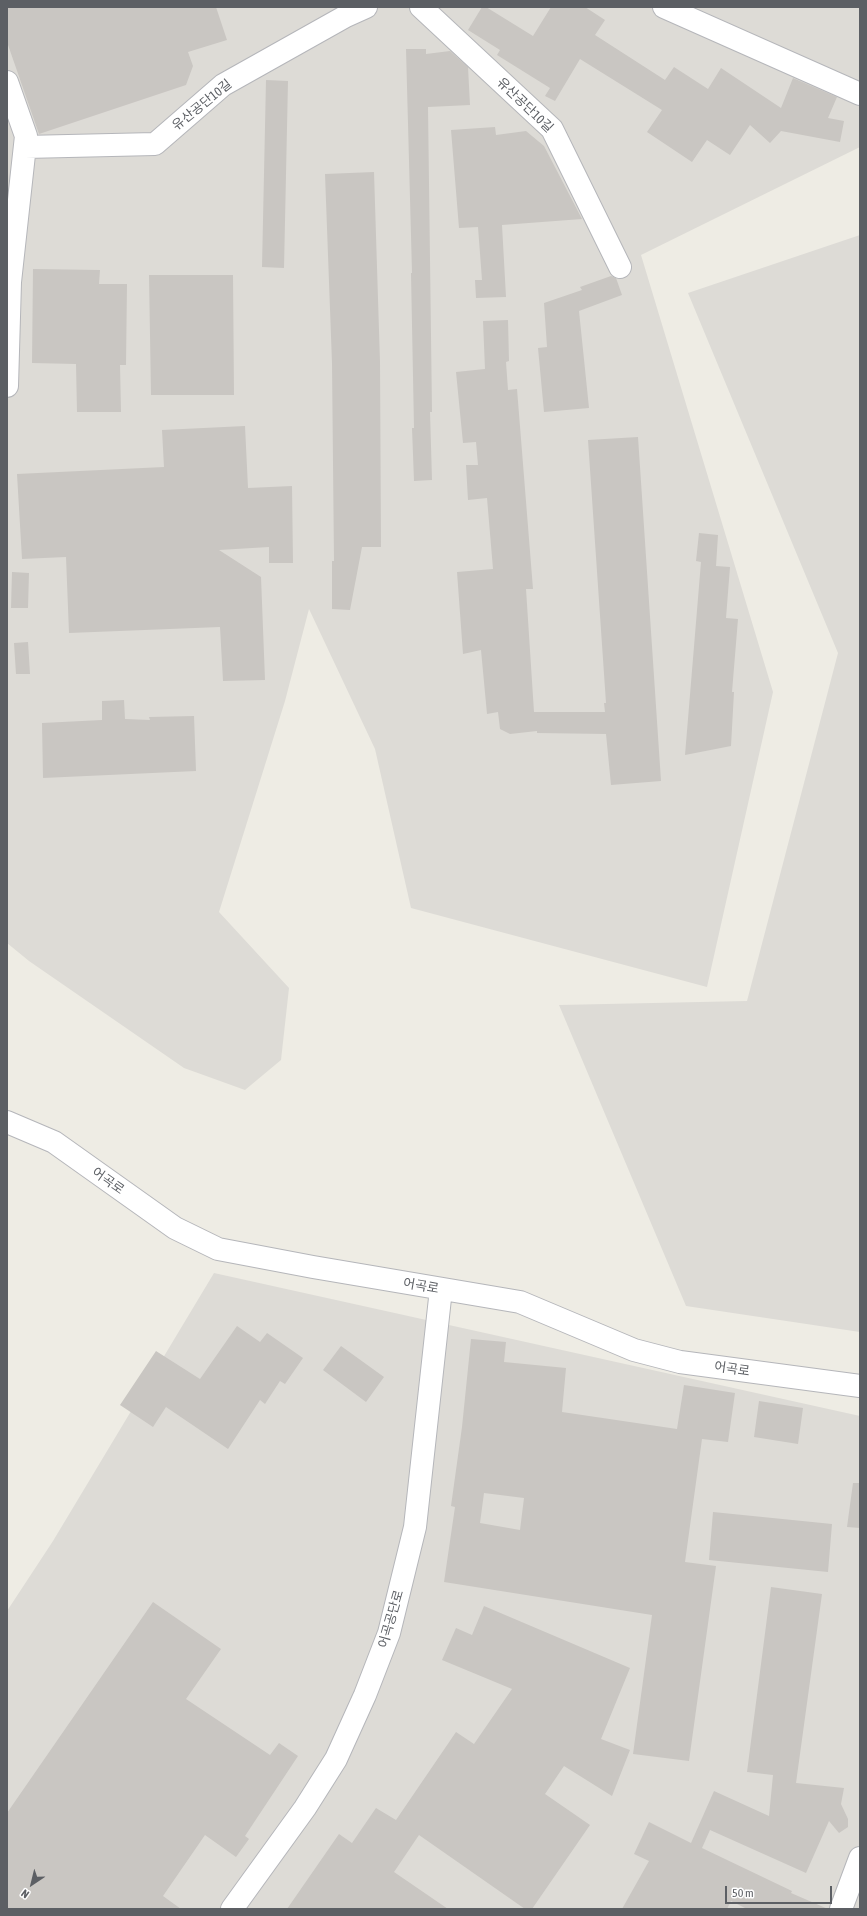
<!DOCTYPE html>
<html>
<head>
<meta charset="utf-8">
<style>
  body { margin:0 }
  #map { position:relative; width:867px; height:1916px; overflow:hidden; background:#eeece4; font-family:"Asap Condensed",sans-serif }
  canvas { display:block }
  .frame { position:absolute; inset:0; border:8px solid #5c5f64; pointer-events:none }
  .north { position:absolute; left:12px; top:1864px; width:40px; height:40px; -webkit-text-stroke:3px #fff; paint-order:stroke; rotate:215deg; font-size:11px; font-weight:700; line-height:16px; text-align:center; color:#5c5f64 }
  .north::after { content:''; display:block; margin:auto; width:14px; height:18px; background:#5c5f64; clip-path:polygon(50% 0,100% 100%,50% 72%,0 100%) }
  .scale { position:absolute; left:725px; top:1886px; width:107px; height:18px; box-sizing:border-box; border:2px solid #5c5f64; border-top:0; padding-left:5px; font-size:12px; line-height:14px; white-space:nowrap; color:#5c5f64; -webkit-text-stroke:3px #fff; paint-order:stroke }
</style>
</head>
<body>
<div id="map">
<canvas width="867" height="1916"></canvas>
<div class="frame"></div>
<div class="north">N</div>
<div class="scale">50 m</div>
</div>
<script>
const c = document.querySelector('canvas').getContext('2d');
c.lineJoin = 'round';
function fillPath(path, color) { c.fillStyle = color; c.fill(path, 'evenodd'); }
function strokePath(path, color, width, dash) { c.strokeStyle = color; c.lineWidth = width; c.lineCap = dash ? 'butt' : 'round'; c.setLineDash(dash || []); c.stroke(path); }
function drawText(font, color, halo, rows, align = 'center') {
  c.font = font + ' "Asap Condensed","Noto Sans KR",sans-serif'; c.lineWidth = 4; c.setLineDash([]); c.textBaseline = 'middle'; c.strokeStyle = halo; c.fillStyle = color; for (const [text, x, y, turn = 0] of rows) {
    c.save(); c.translate(x, y); c.rotate((+turn || 0) * Math.PI / 180); c.textAlign = isNaN(turn) ? turn : align; if (halo) c.strokeText(text, 0, 0); c.fillText(text, 0, 0); c.restore();
  }
}
fillPath(new Path2D(`
  M7,7H860V147L641,255L773,692L707,987L411,908L375,749L309,609L285,701L219,912L289,988L281,1060L245,1090L184,1068L29,961L7,943Z
  M860,235V1332L686,1306L559,1005L747,1001L838,653L688,293Z
  M214,1273L860,1416V1909H7V1611L53,1541Z`), '#dddbd6');
fillPath(new Path2D(`
  M7,7H216L227,40L188,52L193,66L186,85L39,134L7,42Z
  M482,7H486L533,36L551,7H585L605,20L595,35L665,80L674,67L708,89L721,68L781,108L793,78L837,97L828,118L844,121L840,142L781,131L770,143L750,125L730,155L707,140L692,162L647,132L662,110L580,59L555,101L545,96L550,88L497,55L500,50L468,30Z
  M406,49H426V54L450,51L468,67L470,105L428,107L432,412H430L432,480L414,481L412,428H414L411,273H412Z
  M266,80L288,81L284,268L262,267Z
  M495,127L496,135L526,131L544,146L582,219L502,225L506,297L476,298L475,280H482L478,227L459,228L451,130Z
  M374,172L380,362L381,547H362L350,610L332,609V561H334L332,363L325,174Z
  M33,269L100,270L99,284H127L126,365H120L121,412H77L76,364L32,363Z
  M149,275H233L234,395H151Z
  M611,276L616,278L622,295L579,311L589,408L544,412L538,348L547,347L544,303L582,290L580,287Z
  M508,320L509,361L506,362L508,390L517,389L533,589H526L534,712H605L604,703H606L588,440L638,437L661,781L611,785L606,734L537,733V731L510,734L500,729L498,712L487,714L481,650L463,654L457,572L493,569L487,498L468,500L466,465H478L476,442L463,443L456,372L485,369L483,321Z
  M245,426L248,488L292,486L293,563H269V547L219,550L261,577L265,680L223,681L220,627L69,633L66,557L22,559L17,474L164,467L162,430Z
  M699,533L718,535L716,566L730,567L726,618L738,619L732,692H734L731,746L685,755L701,562L696,561Z
  M12,572L29,573L28,608H11Z
  M28,642L30,674H16L14,643Z
  M124,700L125,719L150,720L149,717L194,716L196,771L43,778L42,723L102,720V701Z
  M237,1326L260,1342L267,1333L303,1358L285,1384L280,1381L265,1404L260,1400L228,1449L166,1407L153,1427L120,1405L156,1351L200,1379Z
  M471,1339L506,1342L504,1362L566,1368L562,1412L677,1429L684,1385L735,1393L728,1442L702,1439L685,1562L716,1566L689,1761L633,1754L652,1615L444,1582L455,1507L451,1506L462,1427ZM484,1493L524,1498L520,1530L480,1523Z
  M341,1346L384,1377L366,1402L323,1370Z
  M759,1401L803,1408L798,1444L754,1437Z
  M853,1483H860V1528L847,1527Z
  M713,1512L832,1524L828,1572L709,1560Z
  M771,1587L822,1594L796,1783L844,1788L841,1804L848,1819V1827L839,1833L829,1821L806,1873L710,1830L702,1848L792,1891L791,1893L828,1909H747L731,1901L727,1909H622L649,1861L634,1854L649,1822L691,1843L714,1791L769,1816L773,1775L747,1772Z
  M153,1602L221,1649L186,1699L270,1755L279,1743L298,1756L245,1836L249,1839L236,1857L205,1835L163,1896L181,1909H7V1813Z
  M484,1606L630,1668L601,1739L630,1750L612,1796L564,1766L545,1794L590,1825L532,1909H525L419,1835L394,1872L448,1909H287L339,1834L352,1843L376,1808L396,1820L456,1732L474,1744L512,1689L442,1660L456,1628L472,1635Z`), '#c9c6c2');
const minor = new Path2D(`
  M421,7L552,129L620,267
  M664,7L860,94
  M7,82L26,136L10,282L7,386
  M25,147L155,144L223,85L346,16L366,7
  M7,1122L54,1142L175,1228L218,1249L313,1267L520,1302L634,1350L680,1362L860,1386
  M232,1909L305,1808L336,1759L365,1695L389,1633L415,1527L441,1289
  M841,1909L860,1858`);
strokePath(minor, '#b5b6ba', 24);
strokePath(minor, '#fff', 22);
drawText('13px', '#5c5f64', '#fff', [
  ["유산공단10길",202,105,-39],
  ["유산공단10길",525,105,44],
  ["어곡로",108,1181,35],
  ["어곡로",421,1286,10],
  ["어곡로",732,1369,8],
  ["어곡공단로",391,1619,-74]
]);
</script>
</body>
</html>
